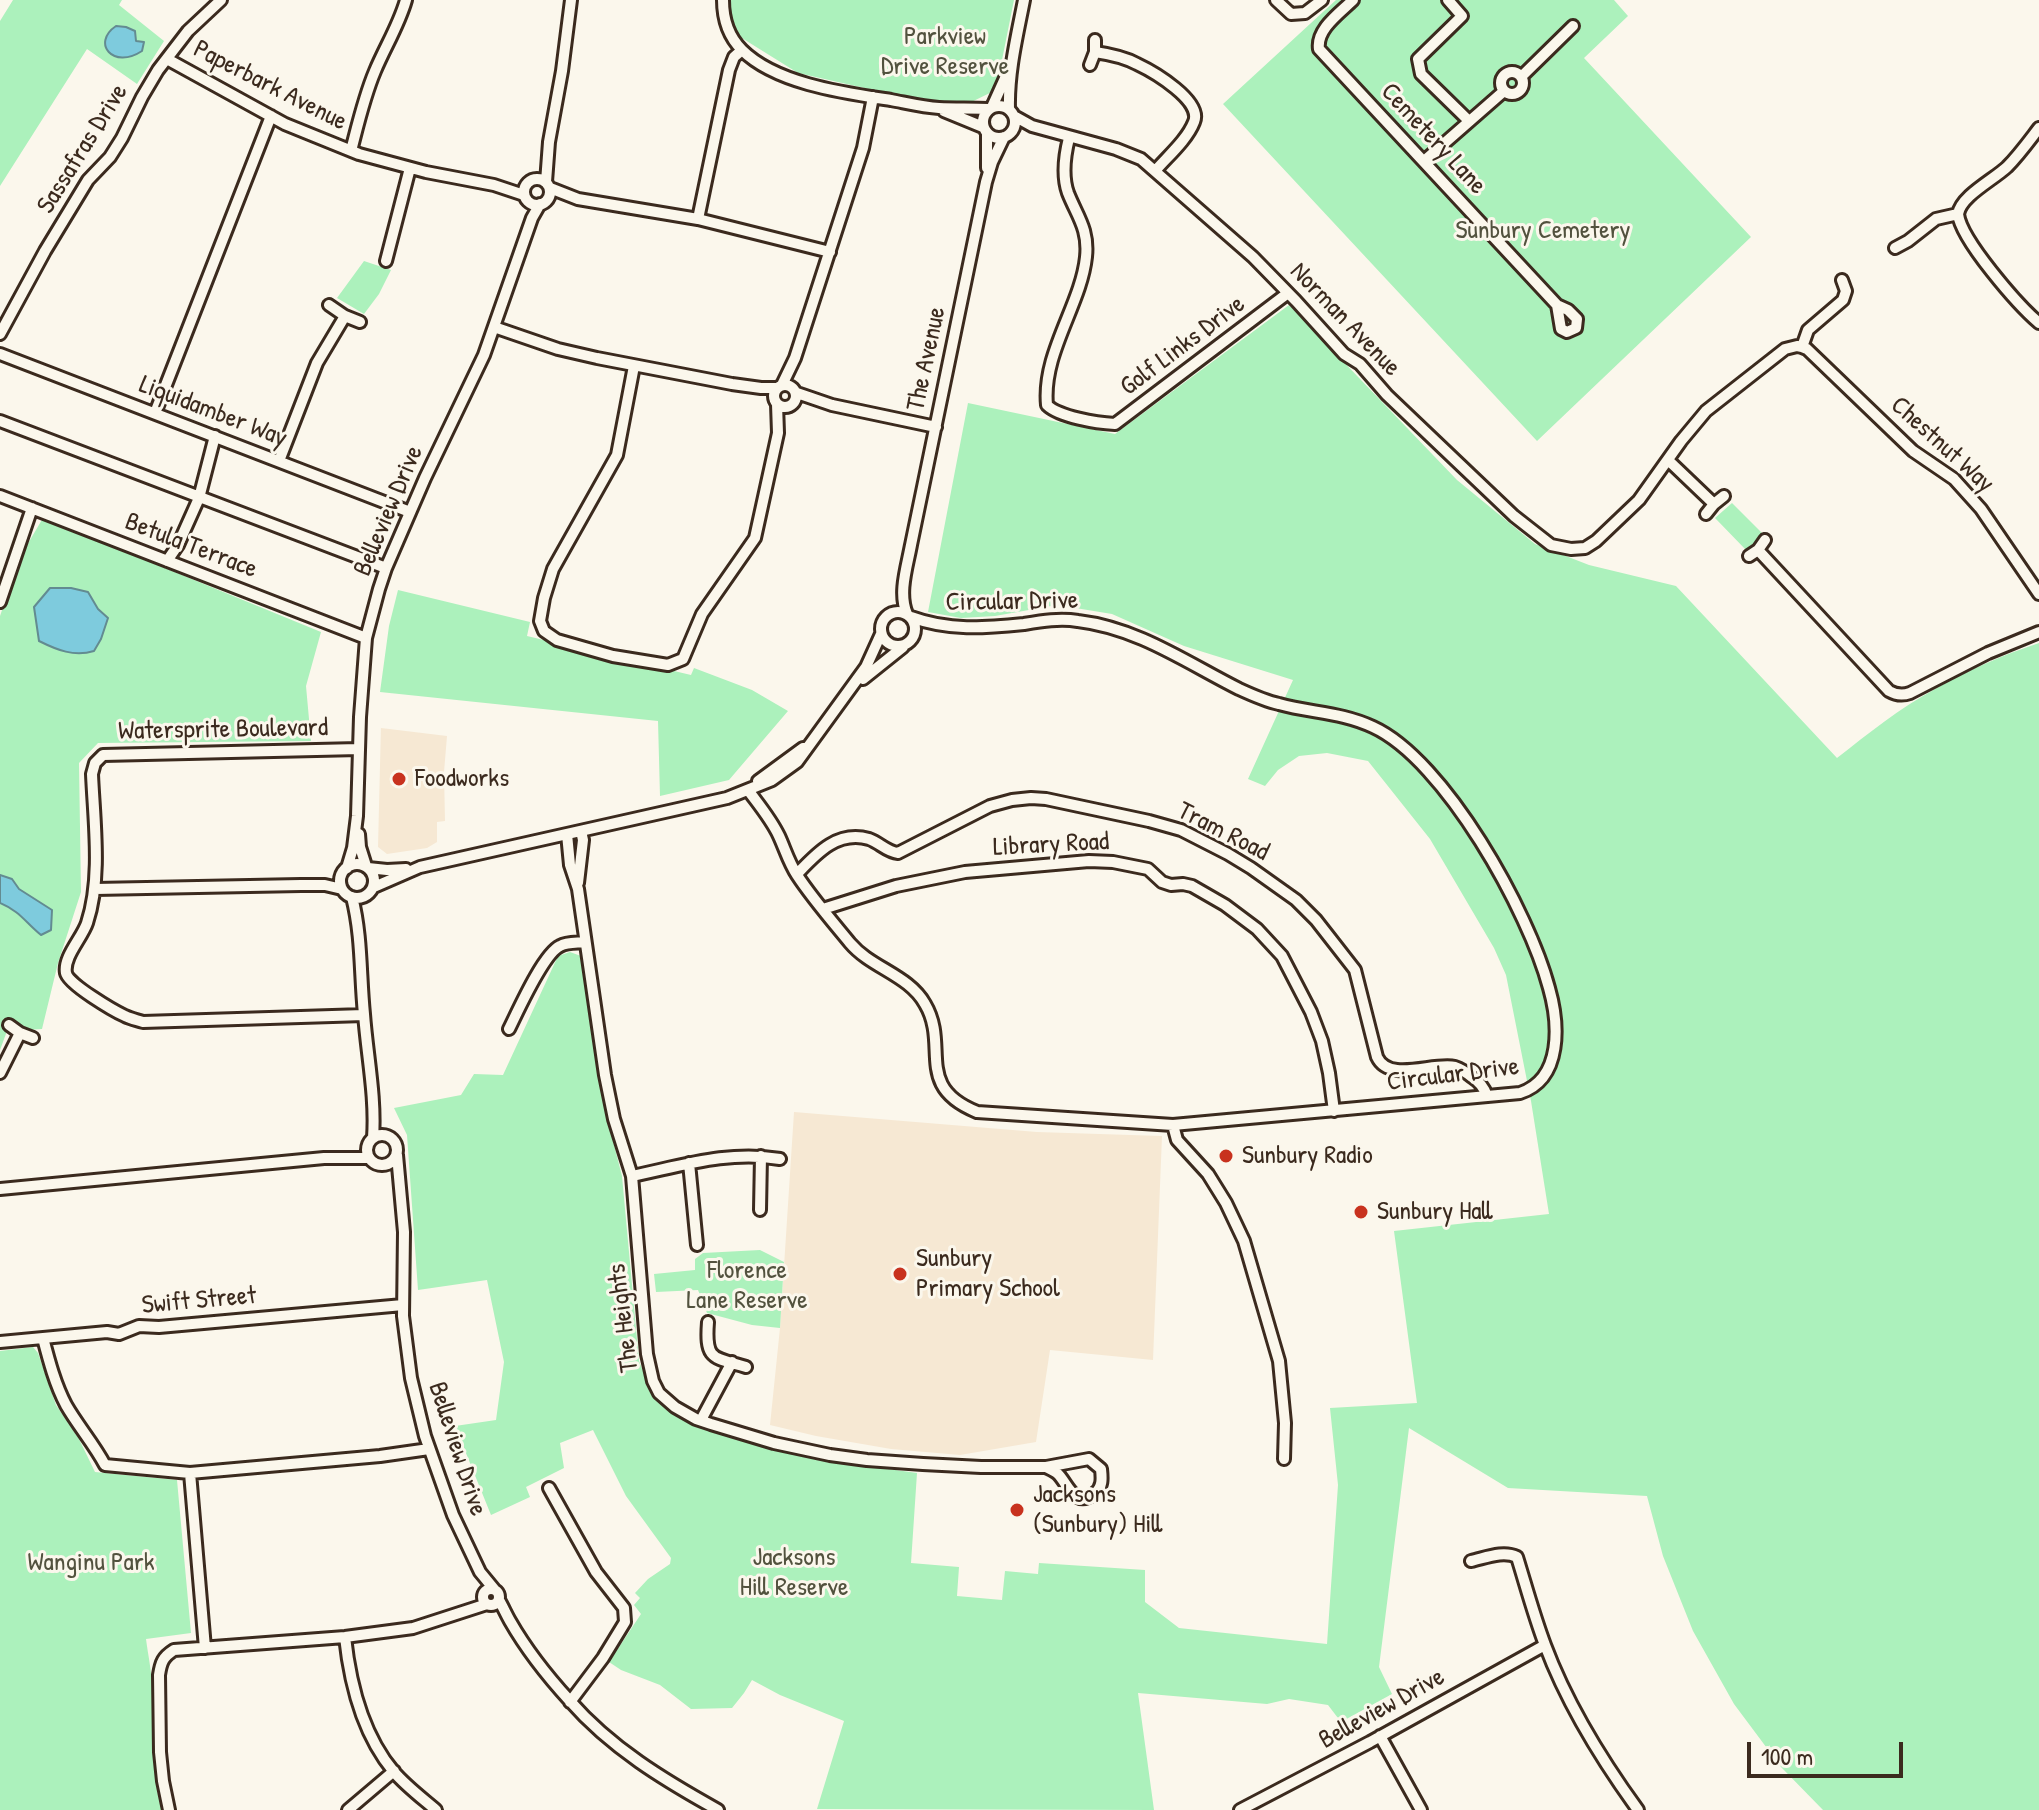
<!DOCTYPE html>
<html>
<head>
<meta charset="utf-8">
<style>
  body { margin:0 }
  #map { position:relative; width:2039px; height:1810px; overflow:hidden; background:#fbf7ec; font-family:"Patrick Hand",sans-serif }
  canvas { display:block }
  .scale { position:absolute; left:1747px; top:1742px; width:156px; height:36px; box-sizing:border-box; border:4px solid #3b2a1e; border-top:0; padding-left:10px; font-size:24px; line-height:28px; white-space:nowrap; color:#3b2a1e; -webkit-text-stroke:6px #fbf7ec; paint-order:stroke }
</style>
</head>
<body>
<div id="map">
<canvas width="2039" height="1810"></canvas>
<div class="scale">100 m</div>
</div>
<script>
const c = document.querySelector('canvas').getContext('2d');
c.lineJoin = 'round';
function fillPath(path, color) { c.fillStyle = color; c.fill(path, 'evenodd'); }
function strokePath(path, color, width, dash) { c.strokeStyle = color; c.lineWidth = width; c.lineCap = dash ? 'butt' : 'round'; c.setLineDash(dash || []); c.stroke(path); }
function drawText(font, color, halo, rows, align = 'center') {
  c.font = font + ' "Patrick Hand",sans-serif'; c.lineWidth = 6; c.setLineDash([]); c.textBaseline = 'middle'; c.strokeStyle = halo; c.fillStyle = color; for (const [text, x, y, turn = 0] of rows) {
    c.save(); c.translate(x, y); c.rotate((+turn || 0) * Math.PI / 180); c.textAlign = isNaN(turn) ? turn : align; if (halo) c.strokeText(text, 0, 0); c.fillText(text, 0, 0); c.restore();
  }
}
fillPath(new Path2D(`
  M381,725V728L447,736L444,772L445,821L437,822V842L427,848L387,854L378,847Z
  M794,1112L1037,1132L1162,1136L1153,1360L1050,1350L1036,1442L960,1455L891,1449L816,1436L770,1425L780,1328Z`), '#f6e8d3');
fillPath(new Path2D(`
  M13,0H122L119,5L164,41L137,84L87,49L0,186V21Z
  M728,0H1014L996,90L957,109L798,73L737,35Z
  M1336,0H1614L1628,16L1584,58L1751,237L1537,441L1223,104Z
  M364,261L391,270L379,294L364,314L337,298Z
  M1289,305L1457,480L1535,544L1589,565L1676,586L1837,758C1869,733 1900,708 1935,689C1968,670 2003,655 2039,643V1810H1823L1781,1767L1734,1704L1693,1631L1663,1556L1647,1496L1508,1488L1409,1428L1379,1667L1392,1694L1341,1722L1328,1705L1289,1699L1267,1704L1138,1693L1154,1810L817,1809L844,1721L780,1695L752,1680L744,1693L732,1708L691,1709L660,1685L621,1670L609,1662L641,1614L634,1605L640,1598L635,1593L648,1579L670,1564L671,1558L626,1496L593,1430L560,1443L564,1468L526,1487L530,1497L491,1515L455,1426L496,1420L504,1362L487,1280L418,1290L407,1135L394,1108L461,1095L474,1074L503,1075L558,956L570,952L581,956L603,1102L622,1176L639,1361L652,1393L676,1416L709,1430L804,1457L917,1473L911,1563L959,1567L957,1596L1002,1600L1005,1571L1038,1574L1039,1563L1145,1570V1602L1179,1628L1327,1644L1338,1485L1330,1408L1417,1403L1394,1231L1549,1214L1531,1101L1506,975L1494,948L1430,839L1368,761L1327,753L1299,756L1278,770L1265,786L1248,779L1293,680L1184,646L1112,614L1057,605L995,616L961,618L928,612L968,403L1115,434Z
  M1732,503L1764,535L1747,551L1715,518Z
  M43,518L321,632L306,686L311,741L98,743L79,763L81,892L58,963L42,1029L7,1031L0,1050V616L20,557Z
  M398,590L530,622L527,636L691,675L694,668L752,690L788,711L729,780L660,796L658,721L380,692L389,626Z
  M760,1250L784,1262L780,1328L752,1325L707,1313L698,1290L656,1292L654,1274L695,1270V1259L703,1253Z
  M33,1347L38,1353L56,1405L79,1439L95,1472L177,1480L191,1633L146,1639C148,1655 152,1672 152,1689C154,1732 150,1768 162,1810H0V1351Z`), '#acf1bc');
const water = new Path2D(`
  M116,26L126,27L135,31L136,41L144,42L142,51C113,70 91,43 116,26Z
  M50,588H71L88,592L98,609L108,618L101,639L94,651C74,657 57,650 39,641L34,607Z
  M0,875L12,879L19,889L52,910L51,930L41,935C24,921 21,912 0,903Z`);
fillPath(water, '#7ecbdd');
strokePath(water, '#638b91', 2);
const street = new Path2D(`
  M723,0C723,19 728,36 742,50C776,84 845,93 891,100C907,103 923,107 939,108C956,109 972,108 988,109
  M1276,0L1291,14L1305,13L1322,0
  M1353,0C1340,13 1316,29 1319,49L1557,305L1568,310L1577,319L1576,328L1567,332L1561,329L1557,305
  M1448,0L1462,16L1418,59L1421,74L1469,121
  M1095,52C1109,54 1124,57 1137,64C1154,72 1203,101 1194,122C1187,140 1167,157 1155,171
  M167,59L285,124L359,154L426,172L494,185L524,195
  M1090,65L1095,52V40
  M1501 83a11 11 0 1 1 22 0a11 11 0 1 1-22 0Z
  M1521,77L1573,26
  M983 122a16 16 0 1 1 32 0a16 16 0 1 1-32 0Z
  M992,107L1006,76
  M1009,109C1008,72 1017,36 1024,0
  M944,111L983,127
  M1014,116L1032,126L1116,149L1141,159L1253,257L1296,301L1344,354L1360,364L1387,395L1514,516L1551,545L1571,549L1585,548L1596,541L1639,500L1681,441L1706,411L1785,349L1797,346L1802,347
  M987,133V168
  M1069,138C1065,154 1062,176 1068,193C1077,216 1089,229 1086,257C1081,305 1042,353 1047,405C1059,417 1097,423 1115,424L1288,293
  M351,151C358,124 364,97 375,71C385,47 399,25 406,0
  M1424,161L1504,91
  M524 192a13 13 0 1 1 26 0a13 13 0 1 1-26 0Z
  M546,182L549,142L562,71L571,0
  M550,188L578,199L698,219L830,252
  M1958,214C1961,240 2018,305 2039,323
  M1958,214C1961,196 1993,180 2007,167C2019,155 2029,141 2039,128
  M698,219L729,70L734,57L742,50
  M1895,248L1908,241L1936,219L1958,214
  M386,261L410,168
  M329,305L345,316L360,322
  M494,327L558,349L597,358L732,384L761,388H777
  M0,334L45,251L88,180L110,157L122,138L142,97L158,70L188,31L221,0
  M1802,347L1807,349L1913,451L1954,479L1981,509L2039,594
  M1802,347L1808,330L1843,300L1846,291L1842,280
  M0,354L410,512
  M634,366L617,455L553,569L544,598L540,621L544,631L557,640L613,656L668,665L683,659L702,614L755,538L778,433L777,404
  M774 396a11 11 0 1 1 22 0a11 11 0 1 1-22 0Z
  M782,385L795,358L863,148L873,97
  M797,393L832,405L936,427
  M155,413L271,116
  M0,421L386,568
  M1668,460L1714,504
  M279,461L317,363L345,316
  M0,496L366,638
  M1706,514L1714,504L1724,496
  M1758,550L1889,691C1896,695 1902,696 1910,693L1988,653L2039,632
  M1749,556L1758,550L1765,540
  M167,561L178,545L199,498L215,436
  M0,602L32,508
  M881 629a17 17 0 1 1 34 0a17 17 0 1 1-34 0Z
  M907,614C898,593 907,567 911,545L986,182L992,162L1004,137
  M863,679L903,647
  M359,749L103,755L95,763L92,774C94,821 102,878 87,923C82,938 63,957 66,973C68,984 114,1011 125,1016C131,1019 137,1020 143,1022L364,1015
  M758,781L803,748
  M748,790C759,805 771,819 779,836C785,849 789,863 797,875C812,898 832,921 850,943C871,968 909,975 925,1004C950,1046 913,1086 977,1112L1173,1125L1520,1093C1563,1079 1559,1023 1549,988C1529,912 1445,760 1373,727C1341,712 1311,713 1279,704C1265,701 1252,695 1239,689C1187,663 1138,628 1078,621C1060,618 1042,621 1024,624C984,628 949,631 911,617
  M359,834L360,847L366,866
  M567,834L570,865L578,889L605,1075L614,1119L632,1176L647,1354L653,1381L659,1393L675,1407L696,1419L711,1424L774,1443L830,1455L867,1460L923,1464L981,1467H1046L1089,1459L1101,1469C1102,1478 1103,1488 1094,1494C1074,1508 1068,1484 1058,1474C1055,1471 1050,1469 1046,1467
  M340 881a17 17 0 1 1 34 0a17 17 0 1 1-34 0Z
  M347,868L353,848L357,816L360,717L366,638L379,589L386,568L425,478L484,355L532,218L540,204
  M368,868L387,870L406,869
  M797,874C816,854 837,830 869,839C880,843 887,852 898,853L990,806L1012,800L1031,798L1046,799L1149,821L1181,830L1228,854L1251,868L1296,900L1316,920L1355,970L1377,1057C1389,1083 1433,1062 1455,1067C1461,1069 1467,1073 1472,1077C1480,1082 1484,1087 1487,1096
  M578,883L583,840L581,831
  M374,887L420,867L727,798L772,780L797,762L866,667L881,634
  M95,889L301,885H325L342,889
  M352,897C362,936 360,975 364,1014C367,1055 376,1097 373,1138
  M823,909L896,886L965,872L1089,861L1113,862L1148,869L1162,882L1171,885L1183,884L1192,886L1225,905L1257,929L1282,956L1311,1012L1322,1041L1329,1073L1334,1111
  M9,1025L20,1033L33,1038
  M509,1029C518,1011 543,954 560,946C567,942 577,943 585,942
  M0,1073L20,1033
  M1173,1125L1177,1140L1208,1174L1226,1203L1244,1241L1279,1361L1285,1423L1284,1459
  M367 1150a15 15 0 1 1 30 0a15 15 0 1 1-30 0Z
  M397,1155L404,1232L403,1316L411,1378L425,1436L453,1515L480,1572L494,1589
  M689,1163L697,1245
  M632,1176C681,1166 729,1150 780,1159
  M0,1189L324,1158H369
  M760,1210L761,1156
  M708,1322C705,1361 713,1357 746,1367
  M43,1338C49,1361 55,1384 66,1405C78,1426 94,1444 105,1465L190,1473L380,1456L429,1449
  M0,1342L107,1332L119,1334L139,1326L159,1327L403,1305
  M701,1420L732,1362
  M190,1473L205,1648
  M549,1488L596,1572L624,1608L625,1622L603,1658L570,1702
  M1471,1561C1485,1558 1503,1550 1517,1557C1526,1586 1534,1616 1545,1645C1567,1704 1601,1759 1638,1810
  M483 1597a8 8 0 1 1 16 0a8 8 0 1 1-16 0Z
  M499,1600C503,1607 506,1614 510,1621C526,1649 548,1677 570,1701C611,1748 664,1780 718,1810
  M345,1637C350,1684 362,1734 394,1772C406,1786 422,1798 436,1810
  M1380,1736L1421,1810
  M169,1810L163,1781L160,1752L159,1675C161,1662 163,1657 174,1650L345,1637L413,1628L487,1604
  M348,1810L394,1771
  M1240,1810L1370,1742L1545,1645`);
strokePath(street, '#3b2a1e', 16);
strokePath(street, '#fbf7ec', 10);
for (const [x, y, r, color] of [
  [399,779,8,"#c8321e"],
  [1226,1156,8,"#c8321e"],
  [1361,1212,8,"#c8321e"],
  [900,1274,8,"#c8321e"],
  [1017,1510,8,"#c8321e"]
]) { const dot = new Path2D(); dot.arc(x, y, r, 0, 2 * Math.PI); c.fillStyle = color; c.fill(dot); strokePath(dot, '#fbf7ec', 3); }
drawText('26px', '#52523e', '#fbf7ec', [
  ["Parkview",945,37],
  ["Drive Reserve",945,67],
  ["Sunbury Cemetery",1543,231],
  ["Florence",747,1271],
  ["Lane Reserve",747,1301],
  ["Jacksons",794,1558],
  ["Hill Reserve",794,1588],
  ["Wanginu Park",91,1563]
]);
drawText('26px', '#3b2a1e', '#fbf7ec', [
  ["Paperbark Avenue",270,86,27],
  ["Cemetery Lane",1433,139,47],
  ["Sassafras Drive",83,149,-58],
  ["Norman Avenue",1345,320,46],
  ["Golf Links Drive",1183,346,-37],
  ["The Avenue",927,359,-78],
  ["Liquidamber Way",213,412,21],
  ["Chestnut Way",1942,445,42],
  ["Belleview Drive",389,511,-67],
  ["Betula Terrace",191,546,21],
  ["Circular Drive",1012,602,-1],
  ["Watersprite Boulevard",223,730,-1],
  ["Tram Road",1223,832,27],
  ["Library Road",1051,845,-3],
  ["Circular Drive",1453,1075,-7],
  ["Swift Street",199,1301,-5],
  ["The Heights",624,1318,-97],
  ["Belleview Drive",457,1449,72],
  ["Belleview Drive",1382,1709,-29]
]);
drawText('26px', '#3b2a1e', '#fbf7ec', [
  ["Foodworks",415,779],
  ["Sunbury Radio",1242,1156],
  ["Sunbury Hall",1377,1212],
  ["Sunbury",916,1259],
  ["Primary School",916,1289],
  ["Jacksons",1033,1495],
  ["(Sunbury) Hill",1033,1525]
], 'left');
</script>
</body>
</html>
